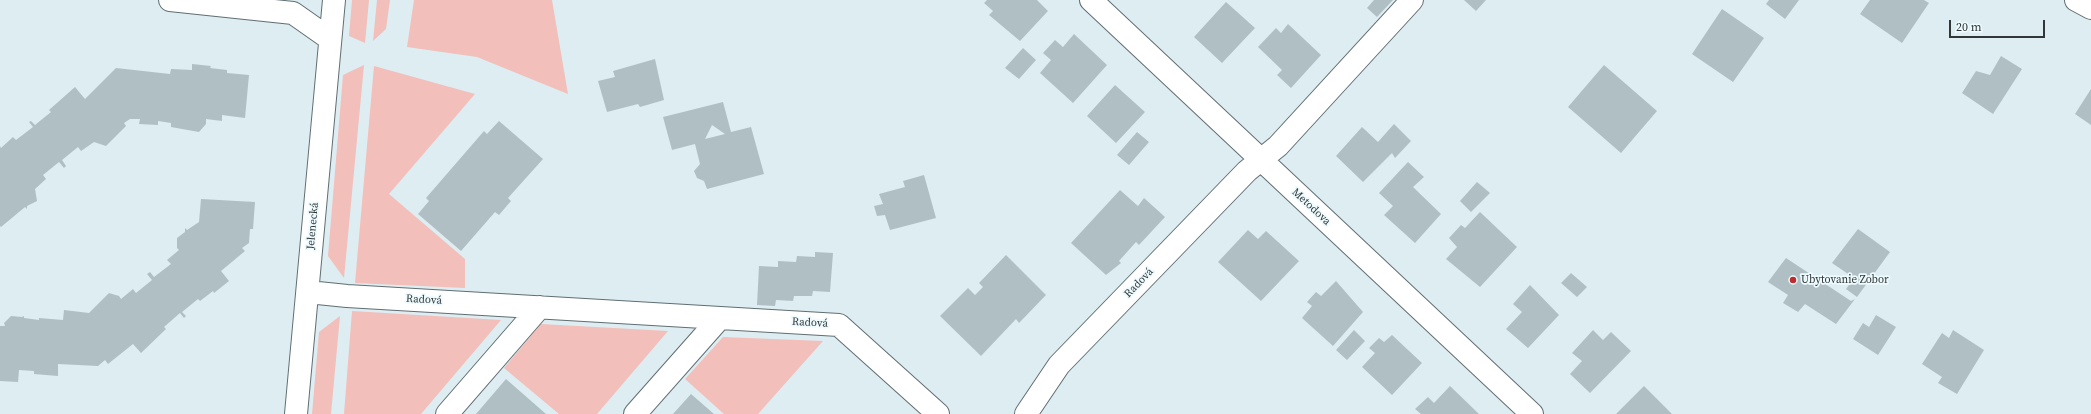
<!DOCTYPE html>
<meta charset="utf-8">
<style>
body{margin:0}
#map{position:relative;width:2091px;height:414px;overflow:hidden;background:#ddedf2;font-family:"Source Serif 4",serif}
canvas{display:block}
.scale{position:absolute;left:1949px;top:20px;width:96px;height:18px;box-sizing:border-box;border:2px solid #313739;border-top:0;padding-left:5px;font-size:12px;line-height:14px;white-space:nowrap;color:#313739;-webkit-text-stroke:3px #edfafe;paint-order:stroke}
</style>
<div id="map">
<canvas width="2091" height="414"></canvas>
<div class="scale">20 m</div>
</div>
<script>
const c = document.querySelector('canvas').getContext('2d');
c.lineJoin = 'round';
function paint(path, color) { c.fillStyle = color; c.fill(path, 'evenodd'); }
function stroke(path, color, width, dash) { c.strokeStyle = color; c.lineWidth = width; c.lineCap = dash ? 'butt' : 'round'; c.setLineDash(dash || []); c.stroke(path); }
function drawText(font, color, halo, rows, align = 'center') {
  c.font = font + ' "Source Serif 4",serif'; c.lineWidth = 3.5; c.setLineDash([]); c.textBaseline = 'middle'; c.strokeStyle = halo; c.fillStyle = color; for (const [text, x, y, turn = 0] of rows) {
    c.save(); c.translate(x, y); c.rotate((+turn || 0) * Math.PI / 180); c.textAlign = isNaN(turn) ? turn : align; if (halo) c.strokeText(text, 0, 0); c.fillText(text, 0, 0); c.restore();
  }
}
const green = new Path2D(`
 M352,0H369L365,43L349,36Z
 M377,0H390L386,29L373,41Z
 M414,0H552L568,94L477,57L407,47Z
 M364,65L344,278L328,256L343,75Z
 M374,66L475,94L389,194L465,259V288L355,283Z
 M352,311L501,320L421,414H344Z
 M340,316L331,414H312L319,332Z
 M541,324L668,331L597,414H559L504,368Z
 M723,337L823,341L758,414H724L685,379Z`);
const building = new Path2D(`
 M987,0H1037L1048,11L1020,41L989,15L993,11L984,3Z
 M1374,0H1393L1377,17L1367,8Z
 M1464,0H1486L1476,11Z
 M1769,0H1799L1785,19L1766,4Z
 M1870,0H1924L1929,3L1902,43L1860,14Z
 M1226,2L1255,28L1222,63L1194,37Z
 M1722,9L1764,38L1733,82L1692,54Z
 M1288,24L1321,55L1291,88L1277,75L1282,70L1258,47L1276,28L1281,33Z
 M1074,34L1107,65L1073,103L1040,73L1051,60L1043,53L1055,40L1063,47Z
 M1023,48L1036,60L1019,79L1005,68Z
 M2001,56L2022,69L1993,114L1962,93L1976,71L1990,75Z
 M655,59L664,100L640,107L638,104L607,112L598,81L615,77L613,71Z
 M192,64L211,66L210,68L227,70V73L249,75L245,118L222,115V121L206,119V124L199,132L171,127V123L158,121V125L139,124L140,119H130L124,123L126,126L106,146L94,142L81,151L78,147L62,160L66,166L64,168L59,162L43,175L46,179L35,189L37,201L27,206V209L25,207L1,227L0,226V146L1,148L13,137L16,140L33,127L29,122L31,121L35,125L51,112L49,110L75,87L85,99L116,68L170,74L171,69L192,70Z
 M1604,65L1657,111L1621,153L1568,107Z
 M1115,85L1145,112L1116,143L1087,116Z
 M2091,89V125L2075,114Z
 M723,102L731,132L751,127L764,174L707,189L704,181L697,178L694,171L700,164L695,144L672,150L663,117ZM712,125L725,134L705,139Z
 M499,121L543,159L508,198L511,201L499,215L495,212L461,251L418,214L429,201L426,198L484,131L487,134Z
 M1394,124L1411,141L1395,158L1392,153L1363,182L1336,156L1362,127L1378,142Z
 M1137,132L1149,142L1129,165L1117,155Z
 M1408,162L1424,177L1413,187L1441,214L1415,243L1384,215L1393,206L1379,193Z
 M924,175L936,218L890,230L885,215L877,216L874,206L883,204L879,194L905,187L903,181Z
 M1477,182L1490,193L1471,212L1460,201Z
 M1120,190L1138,206L1144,198L1165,217L1139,245L1136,242L1119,261L1121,263L1106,275L1071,243Z
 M201,199L255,202L253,229H250L249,243L242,248L245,251L221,271L229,281L214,293L213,291L200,301L198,299L182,312L186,316L184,318L180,313L164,327L166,329L141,353L133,344L108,364L105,360L98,366L58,364V376L34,374V371L19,370L18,382L0,381V326H5L4,323L11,316L22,317L24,316V318L39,320V318L63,320L64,310L89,313L109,293L119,296L121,299L133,289L136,293L152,280L147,274L150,272L154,277L171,264L167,260L179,250L177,248V238L185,232V228L187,230L199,222Z
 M1480,212L1517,247L1480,287L1446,259L1457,247L1449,238L1461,225L1465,228Z
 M1858,229L1890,252L1857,297L1846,289L1854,278L1832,263Z
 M1248,230L1258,239L1266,231L1299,261L1261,301L1218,262Z
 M815,252L833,253L830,292L813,291L812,296H794L793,301L776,300L775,306L757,305L759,266L778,267V261L796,262L797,256L815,257Z
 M1006,255L1046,295L1019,323L1016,319L981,356L940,316L968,288L975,295L983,287L979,283Z
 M1786,258L1851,301L1855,299L1836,324L1805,304L1798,312L1783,303L1788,295L1768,282Z
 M1571,273L1587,287L1577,297L1561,283Z
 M1336,281L1363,312L1333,346L1302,318L1312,306L1307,302L1316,292L1321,296Z
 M1530,285L1559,315L1528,348L1506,329L1522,312L1513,304Z
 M1876,315L1896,327L1878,355L1853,339L1863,323L1869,327Z
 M1354,330L1365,341L1347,360L1336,350Z
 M1593,330L1603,340L1611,332L1631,351L1590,393L1570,374L1582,361L1572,353Z
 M1953,330L1984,350L1957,394L1938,383L1942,377L1922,364L1942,333L1949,338Z
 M1392,335L1422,363L1392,395L1362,367L1375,353L1369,348L1379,338L1384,342Z
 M506,379L546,414H476Z
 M1450,386L1479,414H1421L1415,409L1428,397L1434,403Z
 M1644,386L1672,414H1616Z
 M691,394L714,414H673Z`);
const minor = new Path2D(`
 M170,0L293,13L330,39
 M1091,0L1532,414
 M2076,0L2091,8
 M308,292L347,296L839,325L938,414
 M296,414L334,0
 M447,414L540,307
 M635,414L720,318
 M1026,414L1059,365L1247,171L1278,146L1412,0`);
const markers = [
 [1793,280,4,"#bc2c30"]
];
const streetNames = [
 ["Metodova",1311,207,43],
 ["Jelenecká",313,226,-85],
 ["Radová",1139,283,-46],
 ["Radová",424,300,3],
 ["Radová",810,323,3]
];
const poiNames = [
 ["Ubytovanie Zobor",1801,280]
];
paint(green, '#f2bfba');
paint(building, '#b0bfc4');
stroke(minor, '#606e72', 24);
stroke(minor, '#fff', 22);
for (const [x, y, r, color] of markers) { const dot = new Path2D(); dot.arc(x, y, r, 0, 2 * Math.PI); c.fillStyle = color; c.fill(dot); stroke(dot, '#edfafe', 1.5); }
drawText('11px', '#313739', '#edfafe', streetNames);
drawText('11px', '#313739', '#edfafe', poiNames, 'left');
</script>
